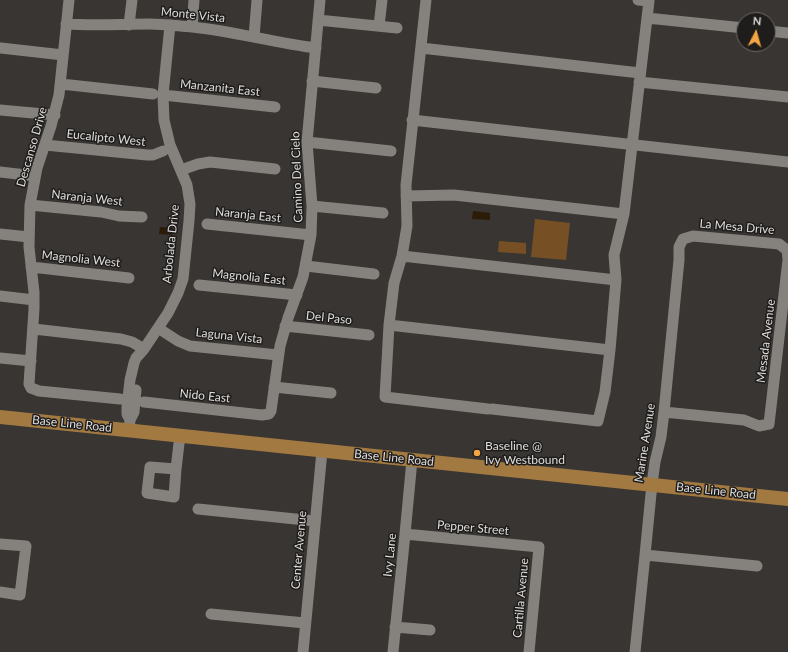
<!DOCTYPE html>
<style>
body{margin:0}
#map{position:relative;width:788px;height:652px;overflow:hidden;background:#383532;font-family:Lato,sans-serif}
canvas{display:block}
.north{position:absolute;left:736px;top:12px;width:40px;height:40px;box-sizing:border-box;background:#1e1d1c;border:1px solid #6b6a68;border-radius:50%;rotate:6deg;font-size:11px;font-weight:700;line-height:16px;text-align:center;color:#dfdddb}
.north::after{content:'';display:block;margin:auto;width:14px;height:18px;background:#f3a443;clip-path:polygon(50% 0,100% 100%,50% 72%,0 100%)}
</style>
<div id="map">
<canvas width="788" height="652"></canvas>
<div class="north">N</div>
</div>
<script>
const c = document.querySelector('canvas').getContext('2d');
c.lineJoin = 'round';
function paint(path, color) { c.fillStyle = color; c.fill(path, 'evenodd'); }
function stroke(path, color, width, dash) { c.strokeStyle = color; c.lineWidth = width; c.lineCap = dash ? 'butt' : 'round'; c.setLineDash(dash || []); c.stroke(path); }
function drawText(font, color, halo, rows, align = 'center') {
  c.font = font + ' Lato,sans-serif'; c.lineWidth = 3; c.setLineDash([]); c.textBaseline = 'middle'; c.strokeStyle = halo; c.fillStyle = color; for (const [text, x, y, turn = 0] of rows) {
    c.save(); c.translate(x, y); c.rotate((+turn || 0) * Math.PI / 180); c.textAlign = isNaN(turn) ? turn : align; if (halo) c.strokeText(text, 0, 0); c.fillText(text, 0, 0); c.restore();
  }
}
const green = new Path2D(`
 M535,219L570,223L566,260L531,257Z
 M499,241L526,243V254L498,252Z`);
const water = new Path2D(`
 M473,211L490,213V220L472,219Z
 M160,227L172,228L174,230L173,234L172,235L159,234Z`);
const minor = new Path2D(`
 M69,0L59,95L51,126L37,168L30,205L29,247L34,292V309L29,384L31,388L39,391L120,399
 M426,0L406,185L407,226L402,256L394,283L389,325L385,397L488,409
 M647,18L744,28
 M318,20L397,28
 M66,24C95,26 121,24 149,24C163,24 178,26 192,27C234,31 274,43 316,48
 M129,25L132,0
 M379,26L382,0
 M192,27L194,0
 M768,31L788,33
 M254,37L257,0
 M1,48L63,55
 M421,48L640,73
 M312,81L376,88
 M639,82L788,97
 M61,84L153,94
 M163,95L275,107
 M0,110L55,115
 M412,120L788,162
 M307,142L391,151
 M45,145L147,155H153L163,151
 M181,170L198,164L210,162L275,169
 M0,172L35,176
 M406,196L454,195L624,214
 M30,205L101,212L119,216L142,217
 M312,206L383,213
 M207,224L311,235
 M0,234L29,237
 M402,256L616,280
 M306,266L374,274
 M31,267L129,278
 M199,285L297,295
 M0,296L34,300
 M389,325L610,350
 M285,326L369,335
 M158,328L178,341L190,346L278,355
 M34,329L121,339L132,342L144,349
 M0,358L31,361
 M274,387L331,393
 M144,402L262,415L269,414L271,411L280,346L288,318L303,277L311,235L312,206L307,142L320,0
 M492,409L598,421L605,392L610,350L616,280L614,255L624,214L649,1L638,0
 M664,412L744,420L759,426L769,424L788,260
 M130,420L134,412L136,390
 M129,430L130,420L127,414V407L130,380L134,363L136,358L144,349L168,313L178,293L183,279L189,221L190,204L187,185L170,145L164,120L163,95L170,25
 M176,469L174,497L147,493L150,467L176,469L180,435
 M198,509L315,521
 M405,534L539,547L529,652
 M0,544L26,546L20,595L0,592
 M645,555L757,566
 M211,614L305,623
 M395,627L430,630
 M303,652L322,451
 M393,652L405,534L412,460
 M635,652L645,555L652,484L655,462L661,437L664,412L679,260V247L683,239L693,236L779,244L787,250L788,259`);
const major = new Path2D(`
 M0,417L788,499`);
const markers = [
 [477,453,4,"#f3a443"]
];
const streetNames = [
 ["Monte Vista",193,15,6],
 ["Manzanita East",220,88,6],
 ["Eucalipto West",106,138,6],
 ["Descanso Drive",32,147,-74],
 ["Camino Del Cielo",297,177,-92],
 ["Naranja West",87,198,6],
 ["Naranja East",248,215,6],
 ["La Mesa Drive",737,227,5],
 ["Arbolada Drive",171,244,-84],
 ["Magnolia West",81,259,6],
 ["Magnolia East",249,277,6],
 ["Del Paso",329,318,6],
 ["Laguna Vista",229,336,6],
 ["Mesada Avenue",766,341,-83],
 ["Nido East",205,396,6],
 ["Base Line Road",72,424,6],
 ["Marine Avenue",645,443,-81],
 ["Base Line Road",394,458,6],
 ["Base Line Road",716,491,6],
 ["Pepper Street",473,528,5],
 ["Center Avenue",299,550,-85],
 ["Ivy Lane",390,555,-84],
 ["Cartilla Avenue",521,598,-85]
];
const poiNames = [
 ["Baseline @",485,446],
 ["Ivy Westbound",485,460]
];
paint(green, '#765024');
paint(water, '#2c1b07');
stroke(minor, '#85827e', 11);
stroke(major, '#a27940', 14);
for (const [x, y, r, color] of markers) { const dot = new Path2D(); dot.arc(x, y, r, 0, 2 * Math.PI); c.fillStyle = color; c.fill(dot); stroke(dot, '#1e1d1c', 1.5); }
drawText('12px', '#dfdddb', '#1e1d1c', streetNames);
drawText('12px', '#dfdddb', '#1e1d1c', poiNames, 'left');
</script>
